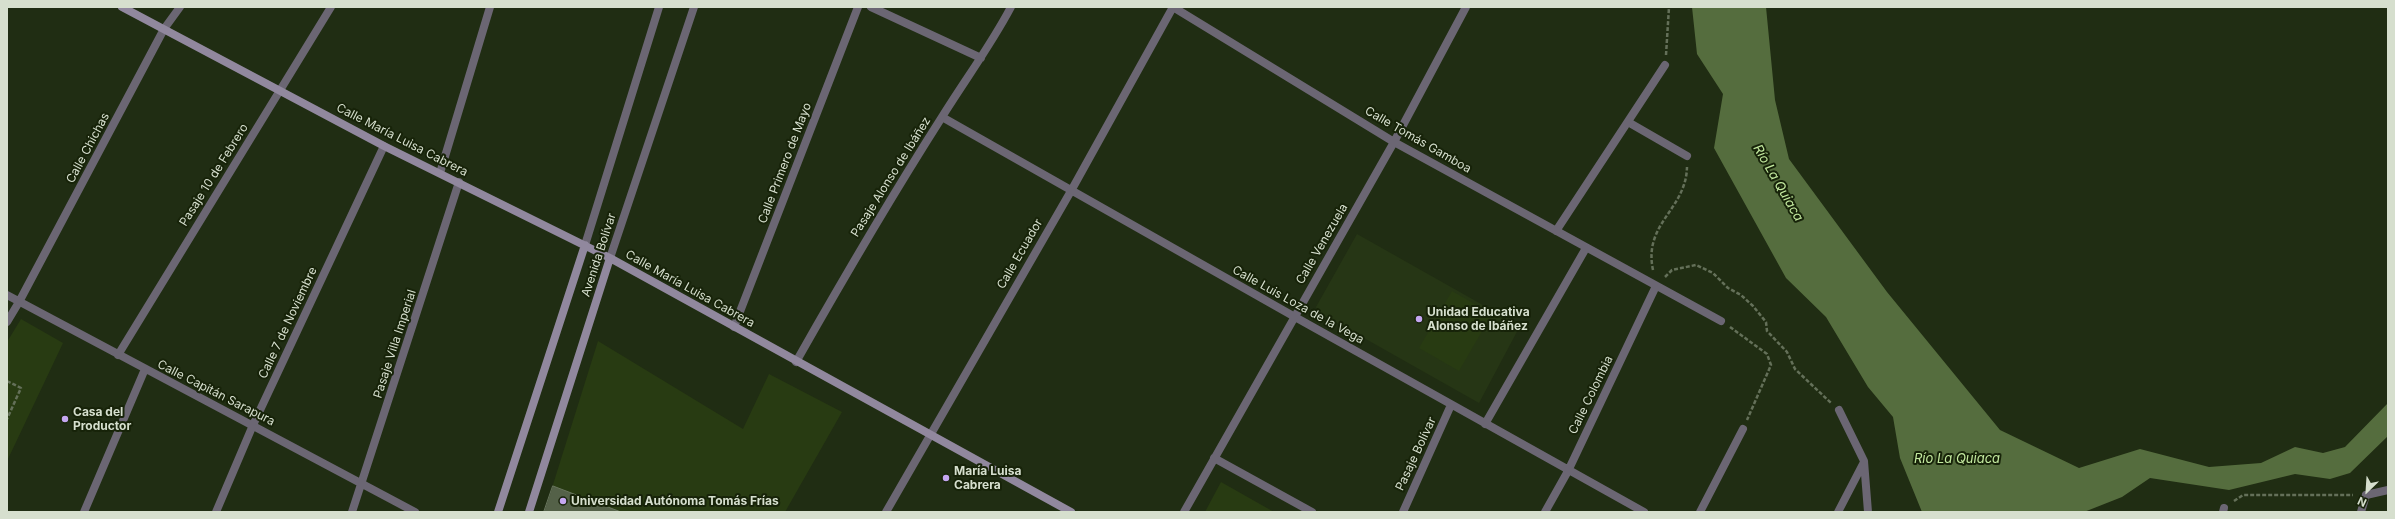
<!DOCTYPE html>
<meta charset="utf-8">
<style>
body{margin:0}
#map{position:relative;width:2395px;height:519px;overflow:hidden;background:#202d13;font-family:Inter,sans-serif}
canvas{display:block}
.frame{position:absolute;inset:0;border:8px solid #d6dfce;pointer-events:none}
.north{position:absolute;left:2347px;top:471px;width:40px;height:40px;-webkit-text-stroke:3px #172309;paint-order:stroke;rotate:205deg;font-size:11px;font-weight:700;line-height:16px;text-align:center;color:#d6dfce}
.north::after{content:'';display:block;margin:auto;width:14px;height:18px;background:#d6dfce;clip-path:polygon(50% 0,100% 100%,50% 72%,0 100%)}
</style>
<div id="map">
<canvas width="2395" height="519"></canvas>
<div class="frame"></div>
<div class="north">N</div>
</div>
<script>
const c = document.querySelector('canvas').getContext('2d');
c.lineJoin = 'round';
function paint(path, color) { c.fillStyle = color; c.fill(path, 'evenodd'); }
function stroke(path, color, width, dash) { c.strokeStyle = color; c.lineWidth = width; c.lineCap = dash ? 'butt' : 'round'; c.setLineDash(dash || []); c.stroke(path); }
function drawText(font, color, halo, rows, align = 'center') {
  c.font = font + ' Inter,sans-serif'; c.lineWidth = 4; c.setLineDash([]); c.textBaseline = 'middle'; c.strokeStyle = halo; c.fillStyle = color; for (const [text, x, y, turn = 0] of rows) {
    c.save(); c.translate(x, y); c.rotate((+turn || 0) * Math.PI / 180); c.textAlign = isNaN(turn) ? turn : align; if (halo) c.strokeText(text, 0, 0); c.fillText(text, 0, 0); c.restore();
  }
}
const built = new Path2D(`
 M1357,234L1520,326L1479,403L1318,312L1316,307Z`);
const green = new Path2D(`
 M1452,291L1492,314L1459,371L1419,348Z
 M21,319L63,343L7,461V342Z
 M598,341L743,429L769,374L842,412L785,512H606L551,491Z
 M1221,482L1274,512H1205Z`);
const water = new Path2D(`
 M1692,7H1766L1775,100L1789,159L1887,292L2000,430L2079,468L2140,449L2209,467L2261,463L2295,447L2323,453L2345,447L2388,403V436L2350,473L2330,479L2295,474L2229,490L2150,478L2122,497L2084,512H1922L1900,458L1893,417L1868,387L1826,317L1786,278L1714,148L1723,94L1697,54Z`);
const building = new Path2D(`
 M553,486L621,512H544Z`);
const path = new Path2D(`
 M1666,55L1669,7
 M1653,270C1643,223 1686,210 1687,167
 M1665,277L1672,270L1696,265L1713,273L1728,288L1741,295L1753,306L1766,322L1767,331L1787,352L1795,369L1831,403
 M1730,327L1767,354L1771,365L1747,420
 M7,381L21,388L7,419
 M2234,501L2243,495H2353`);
const lane = new Path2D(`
 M7,322L19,302
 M1839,410L1864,461L1868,512
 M2366,495L2388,490
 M1838,512L1864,462`);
const street = new Path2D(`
 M871,7L981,58
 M1173,7L1394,142L1721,321
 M942,117L1295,317L1644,512
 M1628,122L1687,156
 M440,173L490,7
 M1556,231L1665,65
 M585,245L659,7
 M610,258L694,7
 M7,295L415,512
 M19,302L164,29L180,7
 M734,327L858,7
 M118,355L331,7
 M796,362C843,279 891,197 942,117C965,80 991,45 1011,7
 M1485,424L1586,248
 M1214,458L1312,512
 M84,512L145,369
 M216,512L253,425L384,146
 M352,512L459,182
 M886,512L1071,191L1173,7
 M1184,512L1394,142L1466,7
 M1403,512L1451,405
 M1545,512L1568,471L1656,286
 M1700,512L1743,429
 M2223,512L2224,508
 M2361,512L2366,495`);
const secondary = new Path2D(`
 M122,7L384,146L610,258L1071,512
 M498,512L585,245
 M529,512L610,258`);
const markers = [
 [1419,319,4,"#c5a7f1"],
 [65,419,4,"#c5a7f1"],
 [946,478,4,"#c5a7f1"],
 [563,501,4,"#c5a7f1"]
];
const streetNames = [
 ["Calle María Luisa Cabrera",402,140,27],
 ["Calle Tomás Gamboa",1418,140,30],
 ["Calle Chichas",88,148,-62],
 ["Calle Primero de Mayo",785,163,-69],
 ["Pasaje 10 de Febrero",214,175,-58],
 ["Pasaje Alonso de Ibáñez",891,177,-58],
 ["Calle Venezuela",1322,244,-60],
 ["Calle Ecuador",1020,254,-60],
 ["Avenida Bolívar",599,255,-72],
 ["Calle María Luisa Cabrera",690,289,29],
 ["Calle Luis Loza de la Vega",1298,305,29],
 ["Calle 7 de Noviembre",288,323,-65],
 ["Pasaje Villa Imperial",395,344,-72],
 ["Calle Capitán Sarapura",216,393,27],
 ["Calle Colombia",1591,395,-64],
 ["Pasaje Bolívar",1416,454,-65]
];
const poiNames = [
 ["Unidad Educativa",1427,312],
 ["Alonso de Ibáñez",1427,326],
 ["Casa del",73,412],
 ["Productor",73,426],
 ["María Luisa",954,471],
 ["Cabrera",954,485],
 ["Universidad Autónoma Tomás Frías",571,501]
];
const waterNames = [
 ["Río La Quiaca",1778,183,60],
 ["Río La Quiaca",1957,459]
];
paint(built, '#263615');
paint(green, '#283b12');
paint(water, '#556d3e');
paint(building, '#546148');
stroke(building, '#68755d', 1);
stroke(path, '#647059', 2.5, [4, 2]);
stroke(lane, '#6b6673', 8);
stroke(street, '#6b6673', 8);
stroke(secondary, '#91889e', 8);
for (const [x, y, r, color] of markers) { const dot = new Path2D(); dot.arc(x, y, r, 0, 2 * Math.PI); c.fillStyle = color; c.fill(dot); stroke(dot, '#172309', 1.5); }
drawText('12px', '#d6dfce', '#172309', streetNames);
drawText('bold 12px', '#d6dfce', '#172309', poiNames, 'left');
drawText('italic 13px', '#c4eaa0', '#172309', waterNames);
</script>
